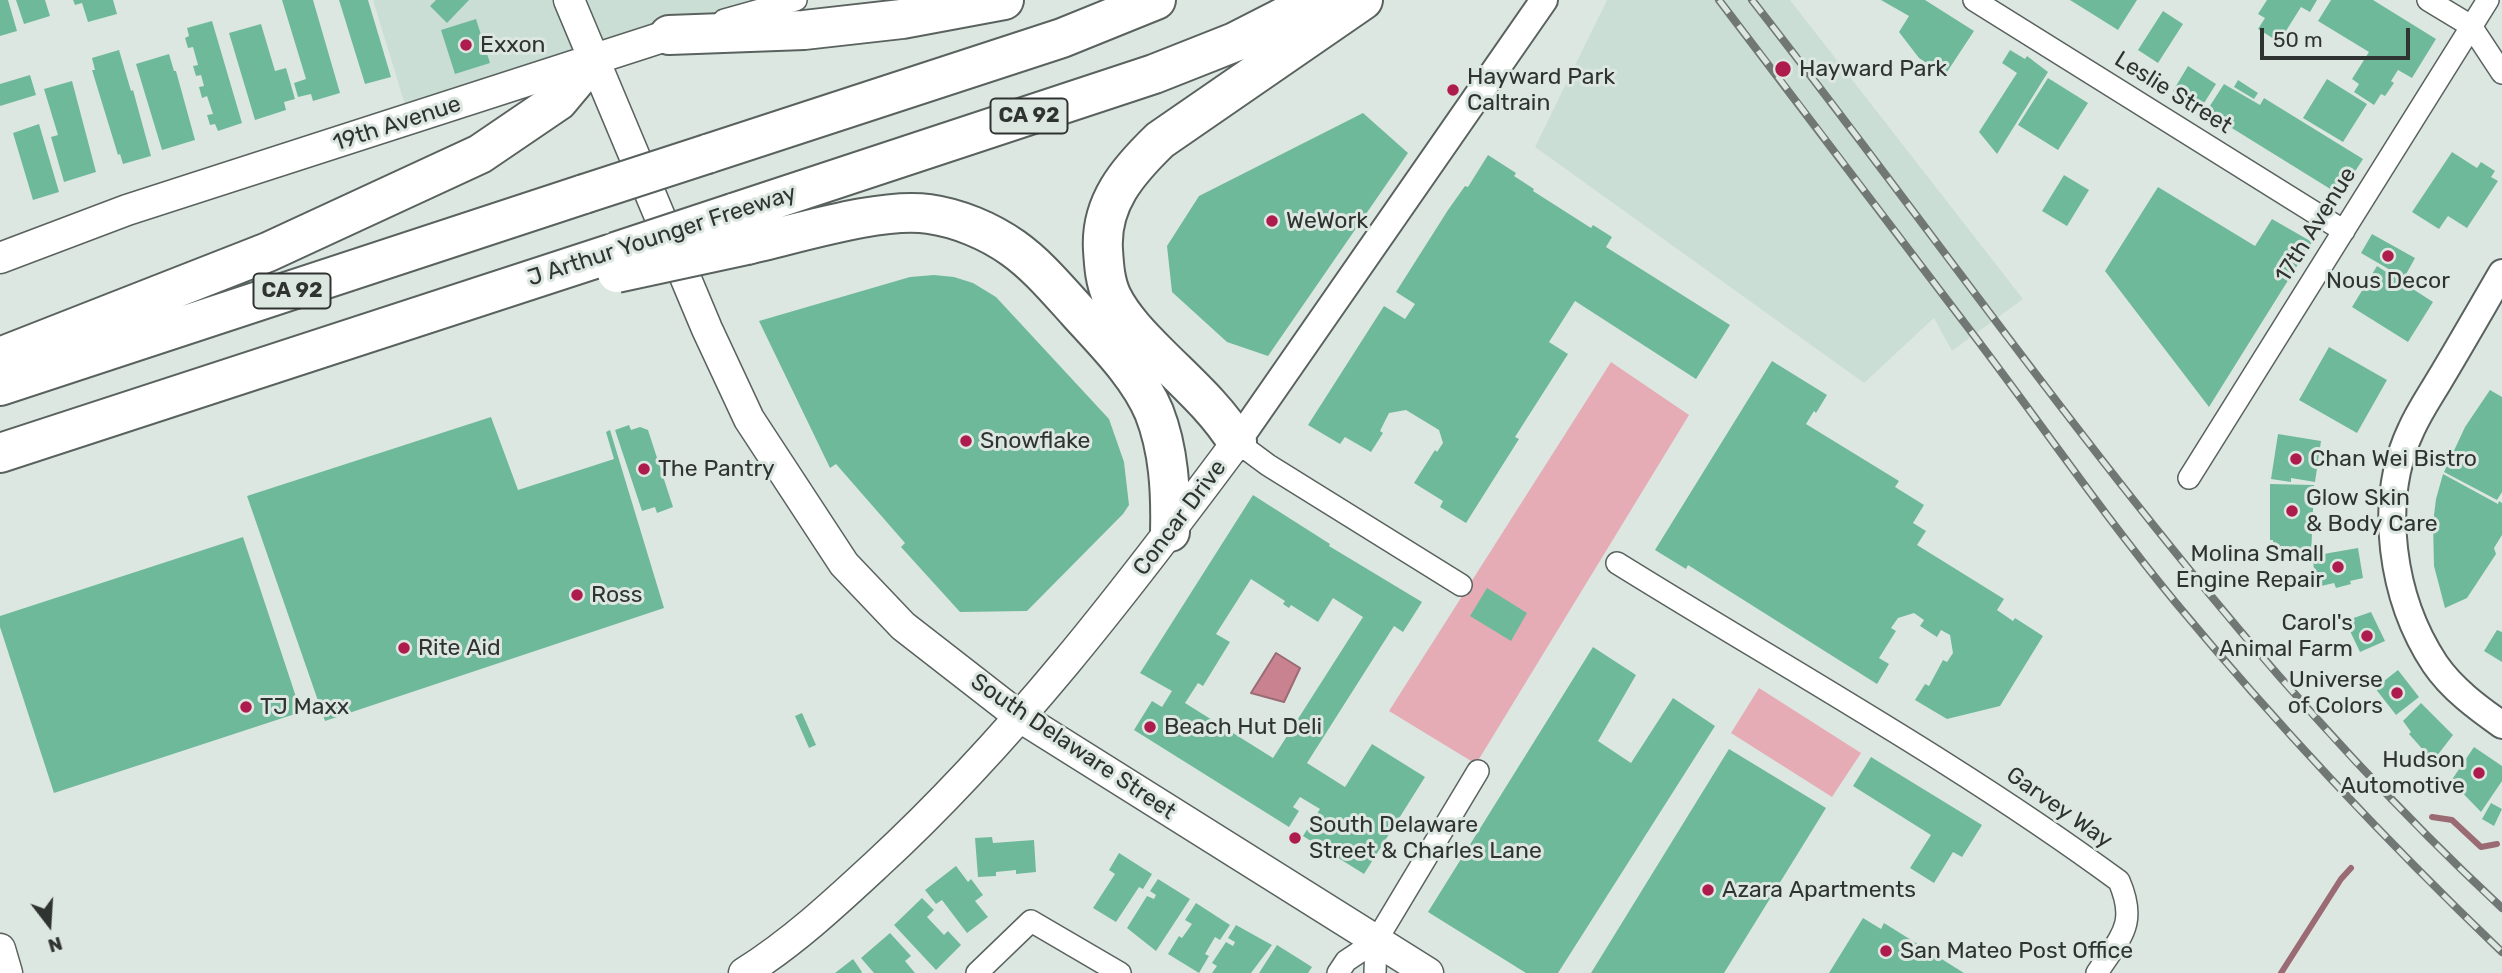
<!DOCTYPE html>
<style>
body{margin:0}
#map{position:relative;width:2502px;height:973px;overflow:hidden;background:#dde7e2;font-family:Rubik,sans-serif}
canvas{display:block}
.north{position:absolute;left:14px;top:889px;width:70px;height:70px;-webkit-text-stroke:5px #dde7e2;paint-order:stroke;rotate:163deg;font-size:19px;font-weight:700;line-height:28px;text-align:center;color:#2f3331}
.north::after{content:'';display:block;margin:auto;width:24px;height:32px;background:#2f3331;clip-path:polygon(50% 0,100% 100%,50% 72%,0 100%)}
.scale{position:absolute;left:2260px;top:28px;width:150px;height:32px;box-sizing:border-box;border:4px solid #2f3331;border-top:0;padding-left:9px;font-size:21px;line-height:24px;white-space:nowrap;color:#2f3331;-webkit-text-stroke:5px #dde7e2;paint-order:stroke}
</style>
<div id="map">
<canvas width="2502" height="973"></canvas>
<div class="north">N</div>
<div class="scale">50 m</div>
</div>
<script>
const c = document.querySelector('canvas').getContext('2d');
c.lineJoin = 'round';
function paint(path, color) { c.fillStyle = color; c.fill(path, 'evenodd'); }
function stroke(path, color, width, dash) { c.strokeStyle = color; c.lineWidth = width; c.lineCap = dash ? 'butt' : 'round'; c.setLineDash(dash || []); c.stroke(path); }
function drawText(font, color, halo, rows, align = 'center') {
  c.font = font + ' Rubik,sans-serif'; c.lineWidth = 6; c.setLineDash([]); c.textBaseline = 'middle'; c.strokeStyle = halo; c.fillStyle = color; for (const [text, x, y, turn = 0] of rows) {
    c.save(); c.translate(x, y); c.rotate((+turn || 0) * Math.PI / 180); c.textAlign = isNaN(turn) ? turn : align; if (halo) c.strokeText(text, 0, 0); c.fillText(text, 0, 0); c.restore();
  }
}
const built = new Path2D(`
 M373,0H757L533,72L406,108Z
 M1607,0H1790L2023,299L1952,351L1934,318L1864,383L1535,147Z`);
const green = new Path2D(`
 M1611,362L1689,415L1476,764L1389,711Z
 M1759,688L1861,753L1832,797L1731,733Z`);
const water = new Path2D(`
 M1276,653L1300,668L1284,702L1251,693Z`);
const stream = new Path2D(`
 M2432,817L2452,820L2481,847L2497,844
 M2281,973L2341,879L2351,868`);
const building = new Path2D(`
 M0,0H8L17,31L0,36Z
 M16,0H45L50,16L24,24Z
 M73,0H113L117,14L88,22L82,3L75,5Z
 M282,0H313L340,93L313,101L311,94L298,97L294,83L306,79Z
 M339,0H368L391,77L365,84Z
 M436,0H469L447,23L430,6Z
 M1881,0H1925L1974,31L1945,75L1919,58L1899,32L1909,16Z
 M2070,0H2137L2118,30Z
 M2267,0H2317L2310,12L2301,7L2279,42L2258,29L2265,18L2258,14Z
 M2331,0H2373L2436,39L2412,78L2398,70L2391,81L2394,83L2385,96L2381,94L2374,105L2354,92L2359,84L2352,79L2369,52L2318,21Z
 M2163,11L2183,24L2158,63L2138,50Z
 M476,19L490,63L455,74L441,30Z
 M212,21L242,123L218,131L215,124L210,125L207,115L213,114L207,96L202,98L199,87L204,86L201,75L196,76L193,66L198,65L193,47L188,48L185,38L189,36L187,28Z
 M261,24L275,71L286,68L295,99L284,102L286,110L255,120L229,33Z
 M119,50L131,91L133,90L151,156L123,164L120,154L118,155L92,70H95L92,58Z
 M2010,50L2025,59L2027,56L2048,72L1997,154L1979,132L2017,73L2002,63Z
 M169,54L174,71H176L195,140L162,150L136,64Z
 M2188,66L2216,84L2201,108L2173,91Z
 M30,75L36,95L0,106V84Z
 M2048,78L2088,103L2058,150L2018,125Z
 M2327,79L2367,104L2343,142L2303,118Z
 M2238,80L2258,93L2254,99L2234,87Z
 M72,81L96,172L64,182L51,137L58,135L44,89Z
 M2224,84L2260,105L2264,98L2363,159L2340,195L2206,112Z
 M1363,113L1408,153L1268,356L1227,342L1172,292L1167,246L1199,196Z
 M39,124L59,192L33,200L13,133Z
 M2452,152L2477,168L2481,162L2495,171L2491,177L2498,181L2467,228L2448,216L2439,229L2412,212Z
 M1488,155L1516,173L1514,176L1534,189L1533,191L1591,228L1593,225L1612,237L1606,247L1730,325L1696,379L1575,301L1549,342L1568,354L1515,437L1519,439L1466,523L1440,507L1443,501L1414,483L1435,450L1437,452L1443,443L1439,430L1406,410L1389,413L1380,431L1383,433L1371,452L1345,437L1340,444L1308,425L1384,306L1405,319L1415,304L1396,292L1448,210L1465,186L1468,187Z
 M2064,175L2089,190L2067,226L2042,211Z
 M2158,187L2255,246L2272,219L2312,242L2209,407L2105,271Z
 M2372,234L2415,258L2404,278L2361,253Z
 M2377,266L2433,302L2408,342L2352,307Z
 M934,275L954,277L973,283L996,297L1109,419L1124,462L1129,505L1123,514L1027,611L960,612L901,547L905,543L836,464L830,468L759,321L910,277Z
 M2329,347L2387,380L2357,433L2299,400Z
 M1772,361L1827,395L1816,413L1814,411L1806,424L1899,481L1895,487L1924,505L1913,523L1926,531L1917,545L2004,599L1997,610L2013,621L2015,618L2043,636L2000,706L1947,719L1915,700L1925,684L1929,686L1943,660L1947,662L1953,653L1950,635L1941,630L1937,637L1920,626L1924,620L1914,613L1898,618L1891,628L1896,631L1879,658L1889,664L1877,684L1688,565L1686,569L1655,550Z
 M2490,390L2502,397V492L2497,500L2444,472L2465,427Z
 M491,417L518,490L614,459L606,432L610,430L664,608L325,721L247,496Z
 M629,425L631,430L640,427L648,430L673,507L657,513L655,507L642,511L615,430Z
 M2278,434L2321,441L2315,482L2291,478V482L2271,479Z
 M2443,474L2498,504L2499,501L2502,503V535L2494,548L2496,554L2467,598L2445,608L2434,566L2433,523L2436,499Z
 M2270,484L2314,485L2311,557L2274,560L2273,540H2270Z
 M1253,495L1330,544L1329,546L1422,602L1403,632L1394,626L1307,763L1345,787L1372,744L1425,777L1364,874L1303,836L1320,809L1300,797L1293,807L1299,811L1289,827L1134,730L1152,701L1162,707L1172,691L1140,673ZM1251,579L1285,601L1283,604L1289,608L1291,605L1318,622L1333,598L1363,617L1273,758L1185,703L1198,683L1203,686L1230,642L1216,634Z
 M243,537L301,712L54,793L0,627V616Z
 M2358,548L2363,578L2350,581L2351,584L2336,588L2334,583L2317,587L2312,556Z
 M1487,588L1527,613L1511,641L1470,616Z
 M2371,612L2385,641L2360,652L2349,629L2346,631L2342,622Z
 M2497,630L2502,632V662L2484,651Z
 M1593,647L1636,675L1598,741L1631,763L1673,698L1715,726L1558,973H1526L1428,912Z
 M2398,670L2419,697L2396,715L2375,688Z
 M2421,703L2453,735L2433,761L2409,734L2411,732L2403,721Z
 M802,713L816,745L809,748L795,716Z
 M2474,747L2502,766V781L2481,812L2451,781Z
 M1729,749L1826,808L1724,973H1591Z
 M1871,757L1982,825L1962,857L1953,852L1934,883L1910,868L1931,835L1853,786Z
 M2491,803L2502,809L2494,826L2482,819Z
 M992,837L993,843L1034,840L1036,872L1016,874V870L996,872V876L978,877L975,838Z
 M1119,853L1152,874L1143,889L1139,887L1116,922L1093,908L1115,874L1109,870Z
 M956,866L968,882L971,879L983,895L975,901L988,917L967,933L942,900L936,904L925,890Z
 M1158,879L1190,899L1156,951L1127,928L1147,896L1154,899L1156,895L1150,891Z
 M922,898L934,910L927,917L944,935L948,931L961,945L936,970L894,925Z
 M1196,903L1230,925L1220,940L1215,937L1205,954L1209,956L1199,973L1168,954L1179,936L1182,938L1192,924L1185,920Z
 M1863,918L1881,929L1884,923L1964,973H1829Z
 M1236,925L1272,945L1251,973H1212L1217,966L1212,963L1226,942L1233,946L1235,942L1228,938Z
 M890,933L911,956L905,961L915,973H874L861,958Z
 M1277,945L1312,967L1308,973H1259Z
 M853,959L862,972L861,973H835Z`);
const minor = new Path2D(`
 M1974,0L2344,231
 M2428,0L2471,26L2502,73
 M724,20L796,0
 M1237,442L1268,465L1461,585
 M2189,478L2488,0
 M1617,563C1786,668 1960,764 2119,881C2138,925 2120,937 2097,973
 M977,973L1031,921L1120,973
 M1338,973L1346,961L1376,941L1478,771
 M1375,973L1376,941`);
const tertiary = new Path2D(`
 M2502,273C2481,309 2461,344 2440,379C2430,396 2419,412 2411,430C2377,502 2392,599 2435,664C2452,689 2478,708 2502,725
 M1237,442L1544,0`);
const secondary = new Path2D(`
 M569,0L707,329L749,419L844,564L903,626L1020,717L1428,973
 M0,258L127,210L669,35
 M0,949L7,973
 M744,973C792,943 834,904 875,866C1012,740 1126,591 1237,442`);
const motorway = new Path2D(`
 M669,35L804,30L902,19L1004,0
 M707,154L1062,38L1156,0
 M733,213L1154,74L1235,42L1317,0
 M747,245C797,234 880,207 929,214C958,218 989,231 1013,248C1037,265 1057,289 1077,311C1104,341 1138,374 1154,412C1169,450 1171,492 1170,532
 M0,357L268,252L480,154L558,101L594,58
 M0,386L584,194
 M1237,442C1217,409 1187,383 1159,355C1142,338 1123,319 1112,297C1105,282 1104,266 1103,250C1100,203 1128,171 1160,140L1363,0
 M0,453L610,254`);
const rail = new Path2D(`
 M1719,0C1801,107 1882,214 1963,321C2035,415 2101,512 2176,603C2278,726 2387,842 2502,952
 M1752,0C1994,309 2212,639 2502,908`);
const motorwayBridge = new Path2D(`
 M584,194L707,154
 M615,252L733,213
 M617,273L747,245`);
const markers = [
 [466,45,7,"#ae1c4e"],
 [1783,69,9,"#ae1c4e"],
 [1453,90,7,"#ae1c4e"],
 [1272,221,7,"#ae1c4e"],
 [2388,256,7,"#ae1c4e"],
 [966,441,7,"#ae1c4e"],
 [2296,459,7,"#ae1c4e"],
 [644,469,7,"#ae1c4e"],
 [2292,511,7,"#ae1c4e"],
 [2338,567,7,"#ae1c4e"],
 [577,595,7,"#ae1c4e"],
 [2367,636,7,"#ae1c4e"],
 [404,648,7,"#ae1c4e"],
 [2397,693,7,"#ae1c4e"],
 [246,707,7,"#ae1c4e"],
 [1150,727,7,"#ae1c4e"],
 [2479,773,7,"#ae1c4e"],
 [1295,838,7,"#ae1c4e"],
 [1708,890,7,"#ae1c4e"],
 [1886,951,7,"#ae1c4e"]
];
const shields = [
 [1029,116,77],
 [292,291,77]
];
const shieldNames = [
 ["CA 92",1029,116],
 ["CA 92",292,291]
];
const poiNames = [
 ["Exxon",480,45],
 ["Hayward Park",1799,69],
 ["Hayward Park",1467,77],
 ["Caltrain",1467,103],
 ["WeWork",1286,221],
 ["Nous Decor",2388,281,"center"],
 ["Snowflake",980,441],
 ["Chan Wei Bistro",2310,459],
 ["The Pantry",658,469],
 ["Glow Skin",2306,498],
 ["& Body Care",2306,524],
 ["Molina Small",2324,554,"right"],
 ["Engine Repair",2324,580,"right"],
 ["Ross",591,595],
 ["Carol's",2353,623,"right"],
 ["Animal Farm",2353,649,"right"],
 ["Rite Aid",418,648],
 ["Universe",2383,680,"right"],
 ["of Colors",2383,706,"right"],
 ["TJ Maxx",260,707],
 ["Beach Hut Deli",1164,727],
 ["Hudson",2465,760,"right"],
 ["Automotive",2465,786,"right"],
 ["South Delaware",1309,825],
 ["Street & Charles Lane",1309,851],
 ["Azara Apartments",1722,890],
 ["San Mateo Post Office",1900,951]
];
const streetNames = [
 ["Leslie Street",2173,93,32],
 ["19th Avenue",397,124,-18],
 ["17th Avenue",2316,225,-58],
 ["J Arthur Younger Freeway",662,236,-18],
 ["Concar Drive",1180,518,-53],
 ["South Delaware Street",1073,747,34],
 ["Garvey Way",2059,808,35]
];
paint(built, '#cbded5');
paint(green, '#e5acb5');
paint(water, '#c98390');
stroke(water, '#9b6b74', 2);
stroke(stream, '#9b6b74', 6);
paint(building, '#6fb99b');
stroke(minor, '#59625e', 24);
stroke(tertiary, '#59625e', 30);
stroke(secondary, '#59625e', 33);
stroke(motorway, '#59625e', 42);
stroke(minor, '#fff', 21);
stroke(tertiary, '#fff', 26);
stroke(secondary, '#fff', 30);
stroke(motorway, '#fff', 38);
stroke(rail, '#707774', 8);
stroke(rail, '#dde7e2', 5, [16]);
stroke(motorwayBridge, '#59625e', 42, []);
stroke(motorwayBridge, '#fff', 38);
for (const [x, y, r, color] of markers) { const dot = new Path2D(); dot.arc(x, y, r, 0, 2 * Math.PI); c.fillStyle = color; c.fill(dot); stroke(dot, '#dde7e2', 2.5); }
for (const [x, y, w] of shields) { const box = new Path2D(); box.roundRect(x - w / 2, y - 17.5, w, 35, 5); c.fillStyle = '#dde7e2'; c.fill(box); stroke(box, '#2f3331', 2); }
drawText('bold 21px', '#2f3331', null, shieldNames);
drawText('23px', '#2f3331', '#dde7e2', poiNames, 'left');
drawText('23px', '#2f3331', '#dde7e2', streetNames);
</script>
